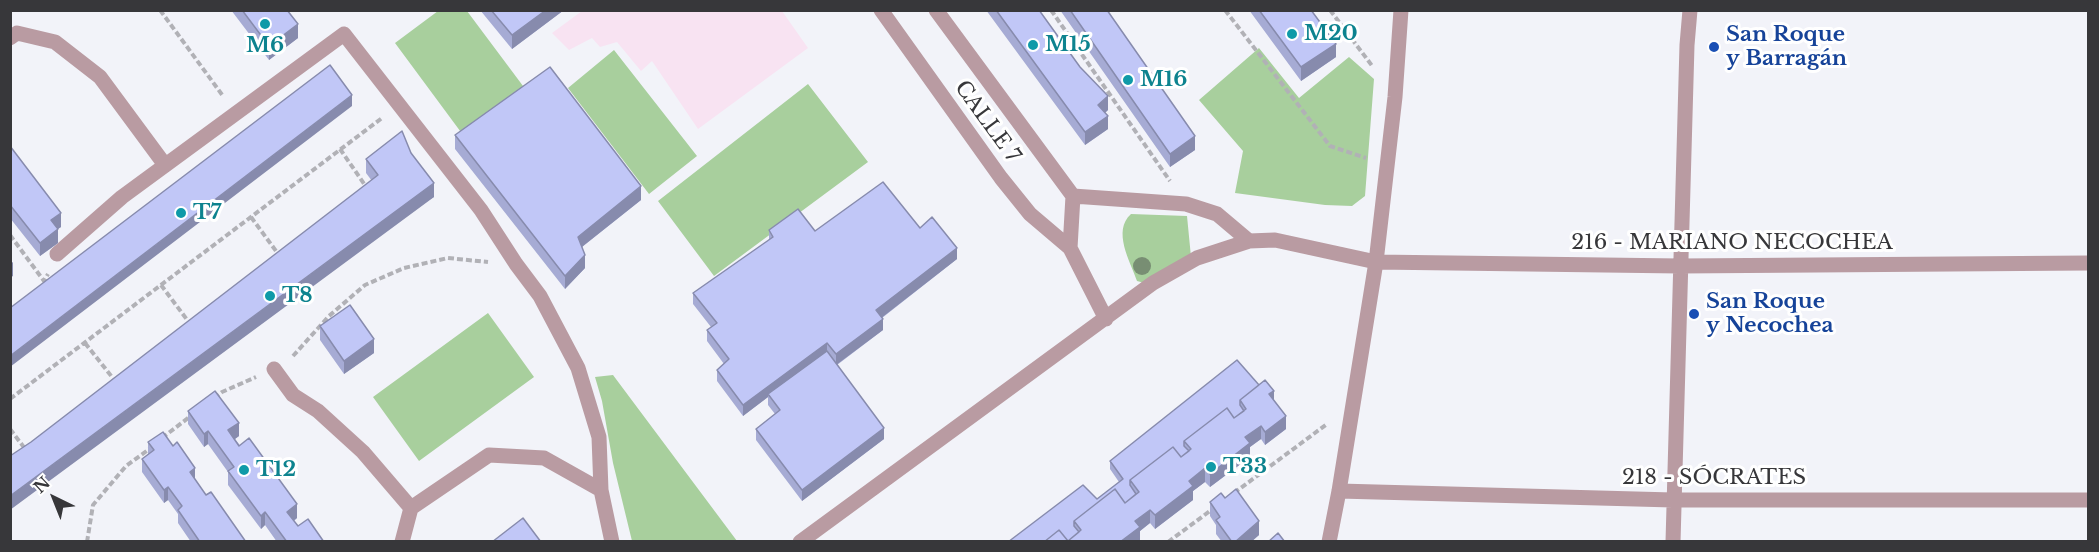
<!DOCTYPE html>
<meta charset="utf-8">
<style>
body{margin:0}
#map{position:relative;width:2099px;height:552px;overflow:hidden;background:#f2f3f9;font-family:"Libre Baskerville",serif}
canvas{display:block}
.frame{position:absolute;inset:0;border:12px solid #37373a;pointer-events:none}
.north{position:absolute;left:24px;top:468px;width:60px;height:60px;-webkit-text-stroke:4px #fff;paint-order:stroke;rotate:317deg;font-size:16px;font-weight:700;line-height:24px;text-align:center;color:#37373a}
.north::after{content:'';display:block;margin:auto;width:21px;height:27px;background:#37373a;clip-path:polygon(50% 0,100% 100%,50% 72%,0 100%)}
</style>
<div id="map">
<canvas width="2099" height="552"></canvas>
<div class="frame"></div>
<div class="north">N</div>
</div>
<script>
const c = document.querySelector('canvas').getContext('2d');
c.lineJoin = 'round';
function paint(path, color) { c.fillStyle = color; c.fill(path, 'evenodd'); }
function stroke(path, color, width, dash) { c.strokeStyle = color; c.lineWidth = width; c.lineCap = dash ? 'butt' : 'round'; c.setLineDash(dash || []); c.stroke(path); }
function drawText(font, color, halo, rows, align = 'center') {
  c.font = font + ' "Libre Baskerville",serif'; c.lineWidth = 6; c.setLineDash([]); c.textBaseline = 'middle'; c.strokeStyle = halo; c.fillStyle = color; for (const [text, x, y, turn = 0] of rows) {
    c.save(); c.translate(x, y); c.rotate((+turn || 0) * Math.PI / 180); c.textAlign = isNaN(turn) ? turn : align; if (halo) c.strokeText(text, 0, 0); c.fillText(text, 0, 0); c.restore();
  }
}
const education = new Path2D(`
 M582,11H782L808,48L698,129L652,61L641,71L617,42L600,47L592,38L569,50L552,33Z`);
const green = new Path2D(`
 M438,11H467L529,94L466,139L395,43Z
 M1259,48L1299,98L1349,57L1374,79L1365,196L1352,206L1325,205L1235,193L1243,151L1199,100Z
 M614,50L697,156L649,194L568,88Z
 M808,84L868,162L714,276L658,201Z
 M1131,214L1187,216L1191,257L1152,285L1137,281C1130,261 1112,231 1131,214Z
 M488,313L534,377L419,461L373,397Z
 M613,375L737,541H632L613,463L602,401L595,377Z`);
const path = new Path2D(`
 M160,10L223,96
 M1051,10L1170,181
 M1225,10L1330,146L1366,158
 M1330,10L1373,67
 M340,149L367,188
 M251,217L279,255
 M10,235L44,281L48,274
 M161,285L191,325
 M85,343L116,382
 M293,356L329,316L365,285L404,268L448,258L488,262
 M214,398L222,392L256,377
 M10,399L382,118
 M10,429L26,450
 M162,438L192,415
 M1234,493L1327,424
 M87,542L93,505L126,466L152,447
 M1168,542L1214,508`);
const lane = new Path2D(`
 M10,38L17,33L55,42L100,77L165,165
 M57,254L122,197L344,34L481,210L516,264L540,296L578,368L599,437L601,490L612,542
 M274,369L293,395L318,411L363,452L411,508L402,542
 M411,508L489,455L544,458L601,490`);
const street = new Path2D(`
 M881,10L1001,178L1030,214L1070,248
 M936,10L1073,196L1070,248L1106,319
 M1073,196L1186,204L1217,214L1249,241
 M1339,491L1673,500H2088
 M800,542L1153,283L1197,258L1249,241L1275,240L1376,262L1680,266L2088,263
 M1329,542L1339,491L1376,262L1395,97L1401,10
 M1673,542L1687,45L1690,10`);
const trees = [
 [1142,266]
];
const wall = new Path2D(`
 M231,10H287L298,38L269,60Z
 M480,10H564L512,49Z
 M986,10H1039L1108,110L1105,113L1108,129L1085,145Z
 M1060,10H1107L1195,150L1170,167Z
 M1249,10H1311L1336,57L1301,81Z
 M455,135L641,200L582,247L585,268L565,289L455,149Z
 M10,146L61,227L58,229V243L40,256L10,218Z
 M411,153L434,197L31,442L372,181L366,173V159Z
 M920,228L957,259L882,318L883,330L837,365L884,439L802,501L756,440V429L775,414L768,405V397L743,416L717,381V370L724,364L707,341V330L711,327L693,304V293L769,240V230L815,231Z
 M320,326L374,353L344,374L320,340Z
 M1259,385L1274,400L1286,429L1265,445L1261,439L1250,447V457L1210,487L1205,482L1193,491V500L1155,529L1150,523L1140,531V540L1008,542L1097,499L1119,482L1110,469V461Z
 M188,411L239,436L235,439L297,518L294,521L298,526L324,542H277L265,525L261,529L228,485V472L208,444L204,447L188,424Z
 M148,442L195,479L206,495L246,542H191L178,523V514L168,500L164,503L142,472V459L148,454Z
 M1225,498L1259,535L1251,542H1222L1216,534V525L1210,516V502Z`);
const shadedWall = new Path2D(`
 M546,10H564L512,49V35Z
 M298,24V38L269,60V46Z
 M1336,44V57L1301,81V67Z
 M352,95V106L10,367V356Z
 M1108,96V110L1098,119V105Z
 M1108,116V129L1085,145V132Z
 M1195,136V150L1170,167V154Z
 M434,183V197L10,510V496Z
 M641,186V200L578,250V237Z
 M61,213V227L51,233V220Z
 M58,229V243L40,256V243Z
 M957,248V259L876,322V310Z
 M585,255V268L565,289V276Z
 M13,262V276L10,278V264Z
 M883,319V330L836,365V354Z
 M374,339V353L344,374V361Z
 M827,343V355L768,394V397L743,416V405Z
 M1274,391V404L1269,394Z
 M1286,416V429L1265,445V432Z
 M239,423V436L228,444V430Z
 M1261,426V439L1250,447V457L1210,487V474L1245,437Z
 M884,428V439L802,501V490Z
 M208,431V444L204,447V434Z
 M195,468V482L190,472Z
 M1205,468V482L1193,491V500L1155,529V515L1189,481Z
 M168,487V500L164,503V490Z
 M297,504V518L287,525V512Z
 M1150,510V523L1140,531V540L1138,542H1120L1135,521Z
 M265,512V525L261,529V516Z
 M1259,521V535L1251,542H1235Z`);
const building = new Path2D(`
 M242,10H287L298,24L269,46Z
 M491,10H546L512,35Z
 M996,10H1039L1080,67L1108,96L1098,105L1108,116L1085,132Z
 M1070,10H1107L1195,136L1170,154Z
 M1259,10H1311L1336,44L1301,67Z
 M330,65L352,95L10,356V308Z
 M550,67L641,186L578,237L585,255L565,276L455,135Z
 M402,131L411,153L434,183L10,496V456L31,442L378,175L366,159Z
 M10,146L61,213L51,220L58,229L40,243L10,205Z
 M883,182L920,228L932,217L957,248L876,310L883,319L836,354L827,343L743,405L717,370L729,359L707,330L717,323L693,293L773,237L769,230L798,209L815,231Z
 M350,305L374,339L344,361L320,326Z
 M827,351L884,428L802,490L756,429L780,410L768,394Z
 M1237,360L1259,385L1240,400V405L1244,411L1234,418L1227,408L1184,441V446L1189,451L1181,457L1173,447L1130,480V485L1136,494L1125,503L1115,489L1074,521V526L1079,532L1068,541L1059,530L1044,542H1008L1083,485L1097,499L1123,479L1110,461Z
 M1265,380L1274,391L1269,394L1286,416L1265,432L1261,426L1245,437L1250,443L1210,474L1205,468L1189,481L1193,486L1155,515L1150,510L1135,521L1140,527L1120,542H1044L1059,530L1068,541L1081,530L1074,521L1115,489L1125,503L1139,492L1130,480L1173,447L1181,457L1191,449L1184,441L1227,408L1234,418L1246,409L1240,400Z
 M215,391L239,423L228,430L239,446L249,438L297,504L287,512L298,526L308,519L324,542H287L265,512L261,516L228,471L234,467L208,431L204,434L188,411Z
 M163,432L173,446L177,442L195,468L190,472L206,495L211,492L246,542H200L178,510L182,506L168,487L164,490L142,459L154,450L148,442Z
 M1236,489L1259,521L1235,542H1232L1216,520L1220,517L1210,502L1221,493L1225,498Z
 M523,518L541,542H492Z
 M1278,533L1285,542H1268Z`);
const markers = [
 [265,24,6,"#0f9aa8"],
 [1292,34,6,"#0f9aa8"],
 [1033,45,6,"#0f9aa8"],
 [1714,47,6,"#1a4fb4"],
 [1128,80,6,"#0f9aa8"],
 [181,213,6,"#0f9aa8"],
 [270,296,6,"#0f9aa8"],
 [1694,314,6,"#1a4fb4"],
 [1211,467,6,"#0f9aa8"],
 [244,470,6,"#0f9aa8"]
];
const cultureNames = [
 ["M20",1304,34],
 ["M15",1045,45],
 ["M6",265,46,"center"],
 ["M16",1140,80],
 ["T7",193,213],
 ["T8",282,296],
 ["T33",1223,467],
 ["T12",256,470]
];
const transitNames = [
 ["San Roque",1726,35],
 ["y Barragán",1726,59],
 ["San Roque",1706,302],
 ["y Necochea",1706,326]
];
const streetNames = [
 ["CALLE 7",987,122,54],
 ["216 - MARIANO NECOCHEA",1732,243],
 ["218 - SÓCRATES",1714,478]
];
paint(education, '#f8e3f2');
paint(green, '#a8cf9d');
stroke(path, '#b1b1b6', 4, [6, 3]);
stroke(lane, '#b99ba2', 15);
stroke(street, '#b99ba2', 15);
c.fillStyle = '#788e73';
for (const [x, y] of trees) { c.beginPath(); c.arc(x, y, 9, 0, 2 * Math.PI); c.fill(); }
paint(wall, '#a6abd4');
paint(shadedWall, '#878bad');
paint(building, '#c1c7f7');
stroke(building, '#878bad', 1.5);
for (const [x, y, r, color] of markers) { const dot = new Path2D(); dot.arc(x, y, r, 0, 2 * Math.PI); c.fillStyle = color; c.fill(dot); stroke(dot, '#fff', 2); }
drawText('bold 21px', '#0d838f', '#fff', cultureNames, 'left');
drawText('bold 21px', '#164399', '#fff', transitNames, 'left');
drawText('21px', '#37373a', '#fff', streetNames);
</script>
